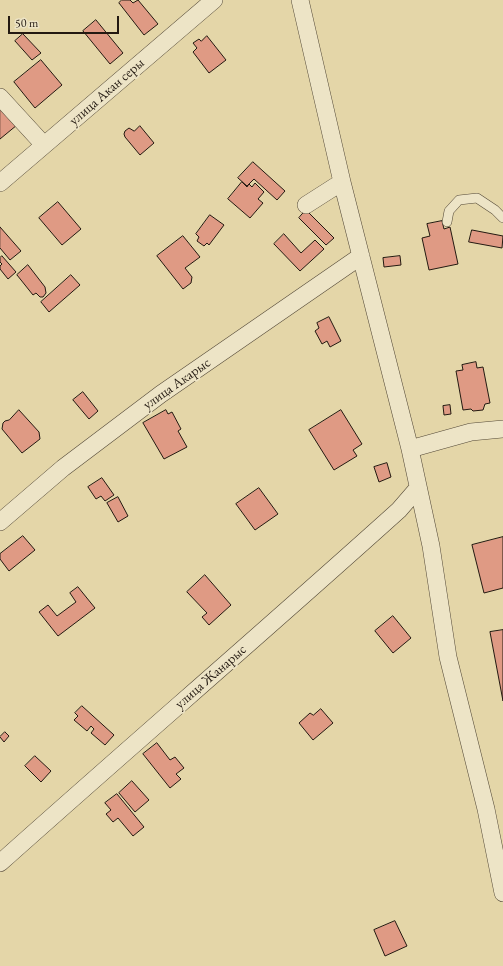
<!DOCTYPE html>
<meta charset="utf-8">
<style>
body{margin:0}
#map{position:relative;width:503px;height:966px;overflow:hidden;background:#e4d6a8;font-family:"EB Garamond",serif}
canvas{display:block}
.scale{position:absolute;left:8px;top:16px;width:111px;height:18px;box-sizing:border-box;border:2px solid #231911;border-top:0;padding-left:5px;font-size:12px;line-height:14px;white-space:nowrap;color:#231911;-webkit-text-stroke:3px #ede4c6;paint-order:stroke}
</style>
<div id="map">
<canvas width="503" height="966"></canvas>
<div class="scale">50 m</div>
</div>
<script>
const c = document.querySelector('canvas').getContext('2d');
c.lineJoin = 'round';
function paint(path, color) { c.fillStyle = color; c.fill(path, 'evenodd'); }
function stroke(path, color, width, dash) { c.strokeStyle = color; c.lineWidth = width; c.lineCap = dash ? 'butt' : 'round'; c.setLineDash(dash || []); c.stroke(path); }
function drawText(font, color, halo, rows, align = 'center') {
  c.font = font + ' "EB Garamond",serif'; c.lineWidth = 3.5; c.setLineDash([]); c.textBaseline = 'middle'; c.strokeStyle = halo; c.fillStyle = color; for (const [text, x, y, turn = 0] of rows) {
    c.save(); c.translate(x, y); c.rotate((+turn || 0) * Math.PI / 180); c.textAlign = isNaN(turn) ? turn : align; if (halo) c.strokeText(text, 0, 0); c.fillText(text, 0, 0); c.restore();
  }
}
const building = new Path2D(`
 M122,0H130L133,3L138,0L158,24L144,35L119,3Z
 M96,20L123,53L110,64L83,31Z
 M23,34L41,53L32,60L15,41Z
 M207,36L226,60L209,73L193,52L197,48L193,43L199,39L201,41Z
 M41,60L62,85L35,108L14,82Z
 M0,108L17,125L0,139Z
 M140,126L154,143L140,155L125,137L124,134L125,131L129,128L134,131Z
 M253,162L285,191L277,200L254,179L247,186L238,178Z
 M242,182L247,187L249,184L252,187L255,183L264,192L258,199L263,203L250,218L228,199Z
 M58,202L81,229L62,245L39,218Z
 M306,210L334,238L326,245L299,218Z
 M210,215L224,225L209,245L207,243L204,246L197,241L199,237L196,234Z
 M442,221L444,229L450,227L458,264L429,270L422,238L430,236L427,224Z
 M0,227L21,251L10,260L0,248Z
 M472,230L503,236L502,248L469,242Z
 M284,234L301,253L315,240L324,249L300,271L274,244Z
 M183,236L200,257L185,268L192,277L191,283L183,289L157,256Z
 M2,256L16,272L8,279L0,269V266L2,264L0,262V258Z
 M400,256L401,265L384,267L383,258Z
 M28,265L45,287L46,293L43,297H40L36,293L33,295L17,275Z
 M71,275L80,285L49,312L41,302Z
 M329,317L341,341L330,347L327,341L322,344L315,331L319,328L317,323Z
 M476,362L477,368L483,367L490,403L485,404L483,410L473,411L471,409L463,410L456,371L463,370L462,365Z
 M83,392L98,411L89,419L73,400Z
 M450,405L451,414L444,415L443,406Z
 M19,410L39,432L40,439L22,453L2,429L3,423L5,421L9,420Z
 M166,410L168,414L172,412L181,429L178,431L187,447L164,459L143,423Z
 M341,410L362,444L353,450L357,456L334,470L309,430Z
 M387,463L391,477L379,482L374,467Z
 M102,478L114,495L105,501L101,496L96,499L88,487Z
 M259,488L278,514L255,530L236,504Z
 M118,497L128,516L118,522L107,503Z
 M23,536L35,550L9,571L0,559V554Z
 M503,537V588L484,593L472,545Z
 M205,575L231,605L209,625L202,617L207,613L187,592Z
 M78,587L95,608L58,636L39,612L48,605L57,616L76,602L70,593Z
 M393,616L411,638L393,653L375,631Z
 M503,630V701L490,632Z
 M82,706L114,735L105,745L91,733L94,729L91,726L87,731L74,720L78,716L75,713Z
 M321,709L333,723L313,740L299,723L310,713L313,715Z
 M5,732L9,736L4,742L0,737Z
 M157,743L170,760L175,757L184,768L176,774L181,779L170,788L143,754Z
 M35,756L51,771L41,782L25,766Z
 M132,781L149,800L135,812L119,793Z
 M117,794L144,827L133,836L118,818L113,822L106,814L111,810L105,803Z
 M395,921L407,946L385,956L374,930Z`);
const service = new Path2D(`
 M447,222L449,211L459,200L477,198L495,210L503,218`);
const minor = new Path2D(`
 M300,0L342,182L410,449L431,546L448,657L486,809L503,893
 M0,97L44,145
 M0,183L214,0
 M306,205L342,182
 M410,449L471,432L503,429
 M0,522L63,468L161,394L361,256
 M0,863C132,745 267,629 399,510L418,488`);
const streetNames = [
 ["улица Акан серы",107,92,-41],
 ["улица Акарыс",177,384,-35],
 ["улица Жанарыс",211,677,-41]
];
paint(building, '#df9a84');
stroke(building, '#231911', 1);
stroke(service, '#534837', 10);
stroke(minor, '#534837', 18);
stroke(service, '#ede4c6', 9);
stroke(minor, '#ede4c6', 17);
drawText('14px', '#231911', '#ede4c6', streetNames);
</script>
